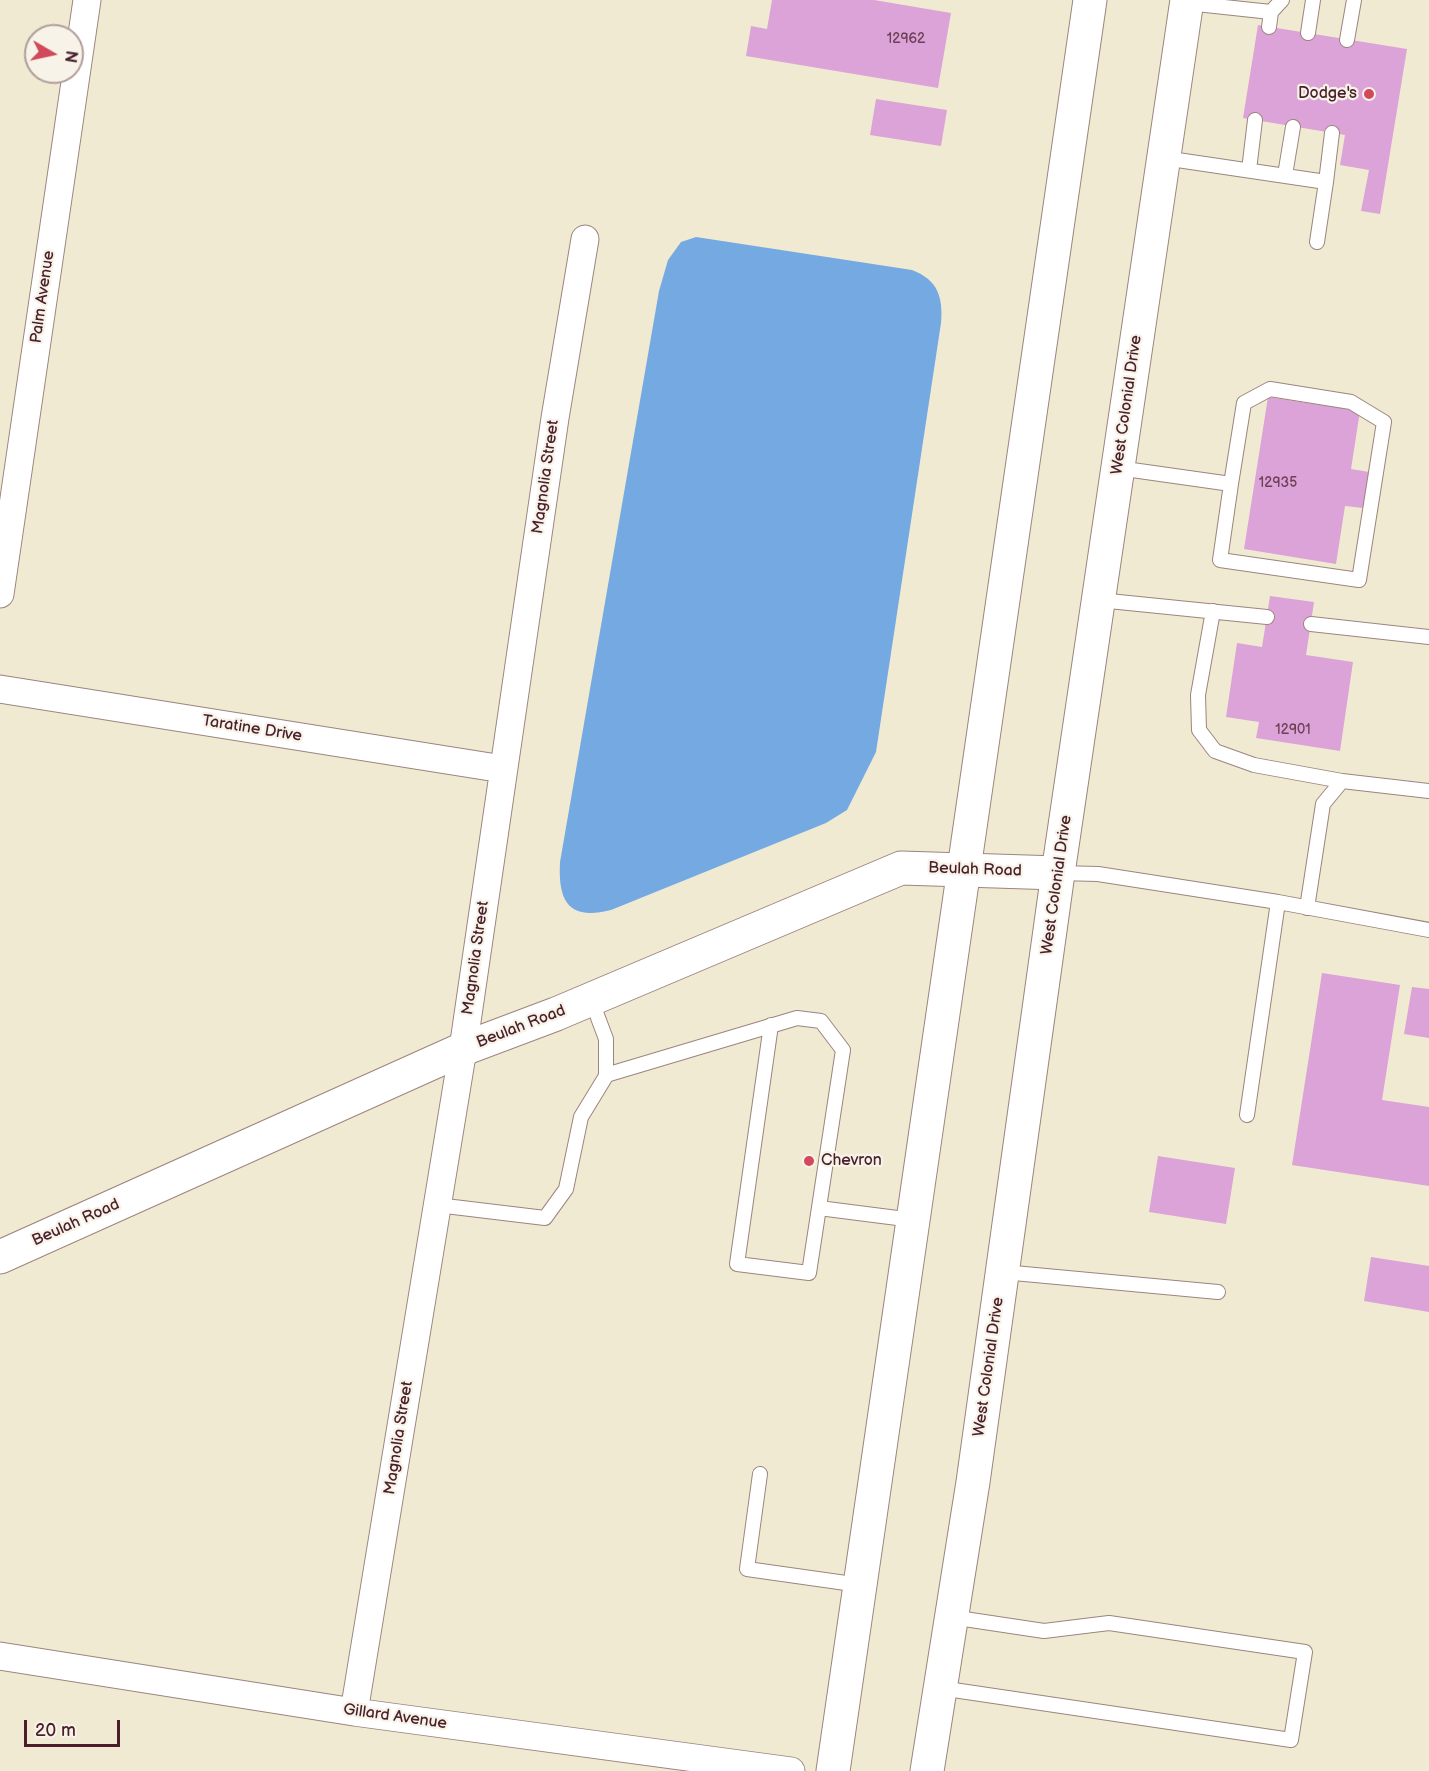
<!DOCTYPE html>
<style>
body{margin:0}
#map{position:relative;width:1429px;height:1771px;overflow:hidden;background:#f0ead2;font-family:"Balsamiq Sans",sans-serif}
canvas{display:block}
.north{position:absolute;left:24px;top:24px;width:60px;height:60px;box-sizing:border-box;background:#f7f3e8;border:2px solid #b29e9c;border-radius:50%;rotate:99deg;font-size:16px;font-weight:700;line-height:24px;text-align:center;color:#4a1f2b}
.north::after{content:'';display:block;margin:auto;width:21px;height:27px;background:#d1495b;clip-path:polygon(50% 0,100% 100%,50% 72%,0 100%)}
.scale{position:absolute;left:24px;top:1720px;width:96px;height:27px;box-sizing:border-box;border:3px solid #4a1f2b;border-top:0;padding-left:8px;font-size:18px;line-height:21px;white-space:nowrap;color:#4a1f2b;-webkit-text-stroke:4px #f7f3e8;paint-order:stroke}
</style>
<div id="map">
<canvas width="1429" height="1771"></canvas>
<div class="north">N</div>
<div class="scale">20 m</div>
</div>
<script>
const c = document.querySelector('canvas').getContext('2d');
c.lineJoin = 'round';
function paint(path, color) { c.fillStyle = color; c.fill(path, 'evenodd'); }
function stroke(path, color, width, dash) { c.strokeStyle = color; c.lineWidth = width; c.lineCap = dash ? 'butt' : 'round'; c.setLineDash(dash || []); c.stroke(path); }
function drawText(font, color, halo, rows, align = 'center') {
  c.font = font + ' "Balsamiq Sans",sans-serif'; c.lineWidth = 4.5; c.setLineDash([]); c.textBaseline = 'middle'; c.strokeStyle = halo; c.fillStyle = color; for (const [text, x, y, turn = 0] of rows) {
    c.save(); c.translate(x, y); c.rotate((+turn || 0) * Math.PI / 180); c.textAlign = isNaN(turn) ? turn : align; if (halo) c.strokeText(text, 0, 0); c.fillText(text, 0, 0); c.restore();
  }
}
const water = new Path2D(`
 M696,237L912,270C938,280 943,297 941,323L876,752L847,810L826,823L611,910C568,921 558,901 560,862L659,291L668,260L681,242Z`);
const building = new Path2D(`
 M772,0H874L951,13L938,88L746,56L751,26L767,29Z
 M1258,25L1407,49L1380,214L1361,211L1369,170L1340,165L1345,135L1243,118Z
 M876,99L947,110L941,146L870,135Z
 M1268,397L1360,411L1351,469L1369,472L1363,508L1345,506L1336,564L1244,549Z
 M1270,596L1314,602L1306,655L1353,662L1340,751L1256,738L1259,722L1226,717L1237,643L1262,647Z
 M1322,973L1400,985L1382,1100L1429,1107V1186L1292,1165Z
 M1412,987L1429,989V1038L1404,1034Z
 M1158,1156L1235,1168L1226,1224L1149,1212Z
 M1371,1257L1429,1266V1312L1364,1301Z`);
const service = new Path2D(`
 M1187,3L1271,12
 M1269,27L1271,12L1282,0
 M1308,33L1313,0
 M1347,40L1354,0
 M1164,158L1326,182L1332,133
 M1249,170L1255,120
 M1285,175L1293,127
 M1317,242L1326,182
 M1118,468L1231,484L1220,560L1359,580L1384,422L1351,402L1270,389L1244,403L1231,484
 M1099,600L1267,617
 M1213,611L1198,695L1199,730L1215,751L1254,765L1342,781
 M1311,624L1429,637
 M1058,873L1098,874L1278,902L1429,930
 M1307,908L1323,804L1342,781L1429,791
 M606,1075L797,1018L821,1021L843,1050L809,1273L737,1264L771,1025
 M1247,1115L1278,902
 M437,1205L545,1218L566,1189L581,1117L606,1076V1039L591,999
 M819,1208L913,1220
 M1003,1272L1218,1292
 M760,1474L747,1569L860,1585
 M940,1688L1291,1740L1305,1652L1109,1623L1044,1631L951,1617`);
const minor = new Path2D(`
 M0,594L87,0
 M0,689L503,769
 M0,1656L354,1712L791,1771
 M354,1712L463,1049L555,418L585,239`);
const tertiary = new Path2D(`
 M0,1257L463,1049L556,1014L901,868L1058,873`);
const trunk = new Path2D(`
 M833,1771C921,1181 1000,590 1090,0
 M927,1771L973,1482L1058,873L1187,0`);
const markers = [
 [1369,94,6,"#d1495b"],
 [809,1161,6,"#d1495b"]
];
const numberNames = [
 ["12962",906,39],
 ["12935",1278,483],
 ["12901",1293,730]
];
const poiNames = [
 ["Dodge's",1357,94],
 ["Chevron",821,1161,"left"]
];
const streetNames = [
 ["Palm Avenue",43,297,-82],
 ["West Colonial Drive",1127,405,-82],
 ["Magnolia Street",546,477,-82],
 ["Taratine Drive",252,729,9],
 ["Beulah Road",975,870,2],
 ["West Colonial Drive",1057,885,-82],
 ["Magnolia Street",476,958,-82],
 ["Beulah Road",521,1027,-21],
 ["Beulah Road",76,1223,-24],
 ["West Colonial Drive",989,1367,-82],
 ["Magnolia Street",399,1438,-81],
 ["Gillard Avenue",395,1717,8]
];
paint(water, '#75a9e2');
paint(building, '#dba3d7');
stroke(service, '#9d847e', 16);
stroke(minor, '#9d847e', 29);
stroke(tertiary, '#9d847e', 35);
stroke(trunk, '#9d847e', 35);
stroke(service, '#fff', 14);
stroke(minor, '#fff', 27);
stroke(tertiary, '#fff', 33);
stroke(trunk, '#fff', 33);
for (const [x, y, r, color] of markers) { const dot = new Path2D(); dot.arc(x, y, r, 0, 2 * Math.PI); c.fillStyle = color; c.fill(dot); stroke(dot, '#f7f3e8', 2); }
drawText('14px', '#6e4056', null, numberNames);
drawText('16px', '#4a1f2b', '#f7f3e8', poiNames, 'right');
drawText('16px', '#4a1f2b', '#f7f3e8', streetNames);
</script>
